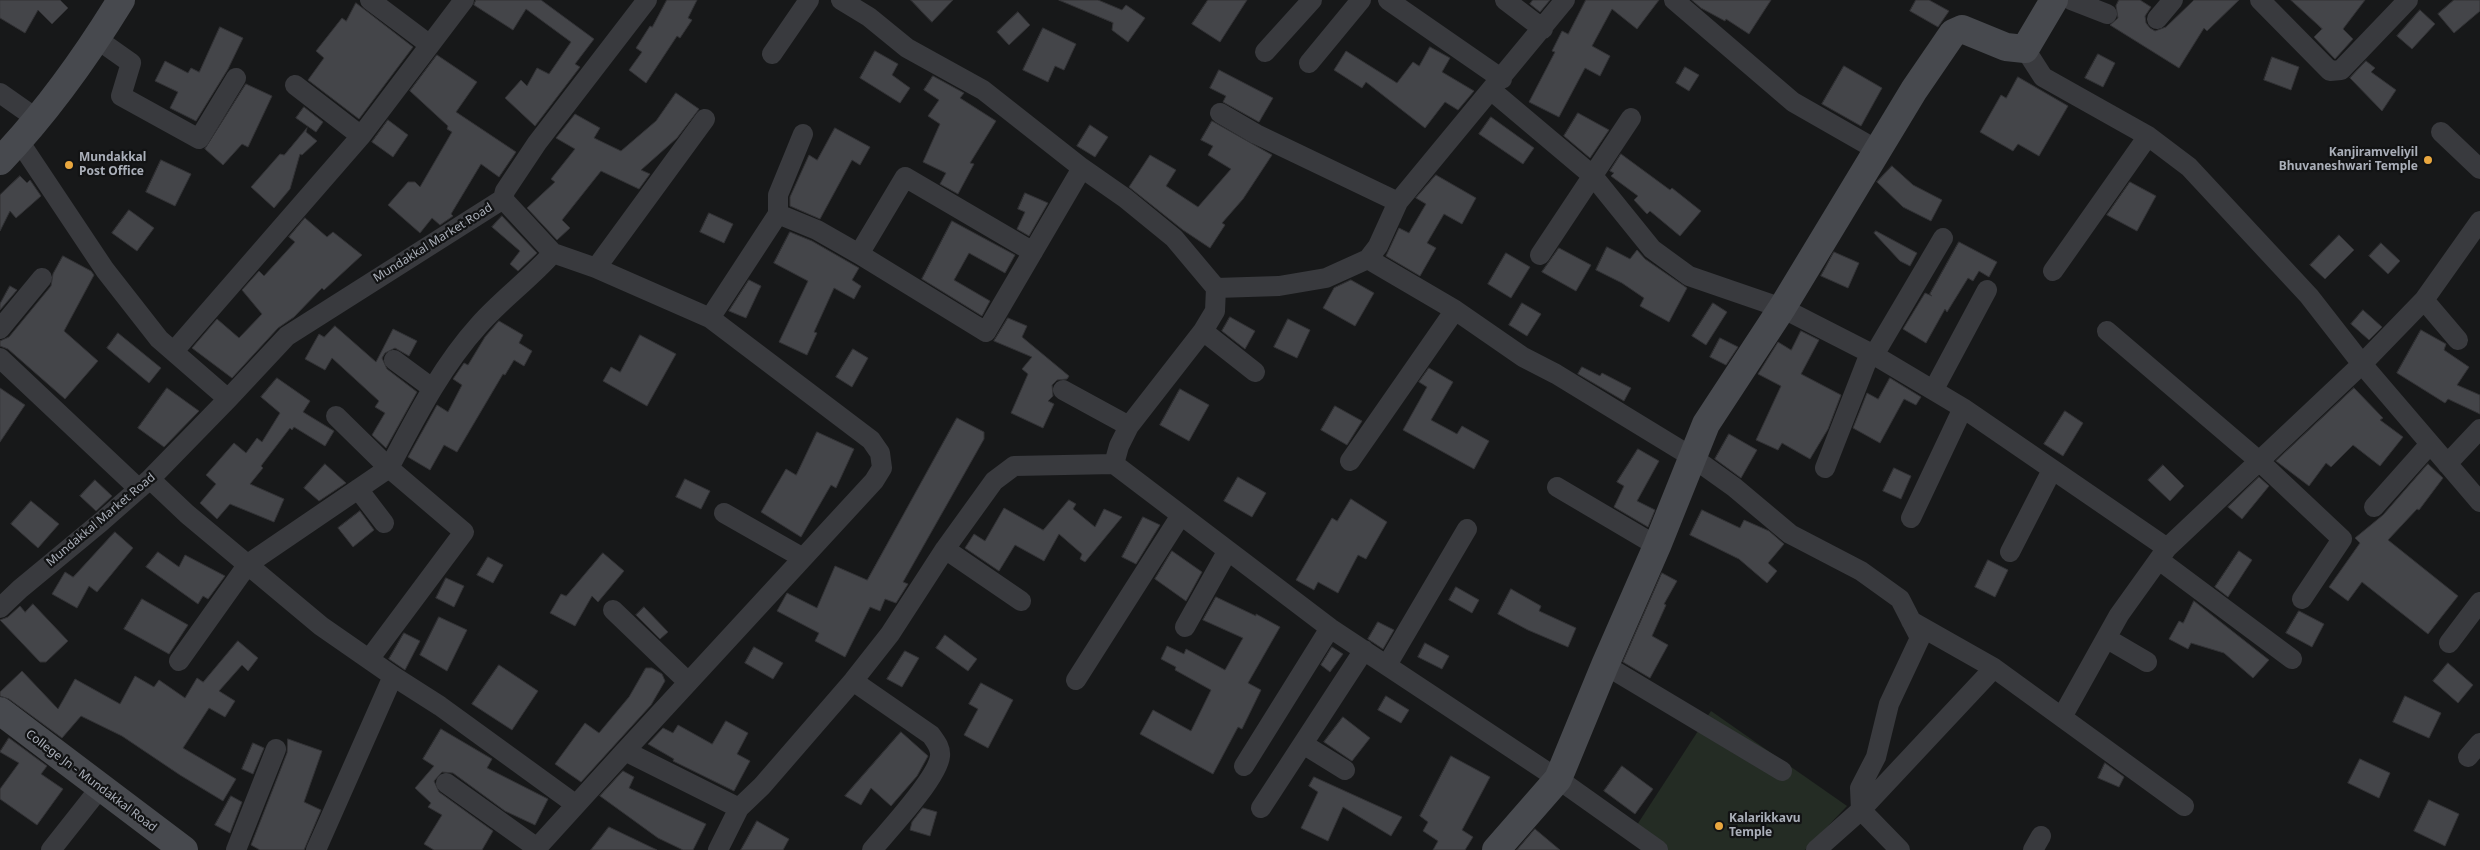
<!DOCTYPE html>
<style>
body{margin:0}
canvas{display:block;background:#171819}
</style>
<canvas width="2480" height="850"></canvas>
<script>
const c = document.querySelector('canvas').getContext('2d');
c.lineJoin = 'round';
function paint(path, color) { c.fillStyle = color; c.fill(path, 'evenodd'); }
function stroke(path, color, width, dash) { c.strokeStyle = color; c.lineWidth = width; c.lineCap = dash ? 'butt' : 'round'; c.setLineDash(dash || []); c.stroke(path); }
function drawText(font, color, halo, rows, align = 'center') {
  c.font = font + ' "Noto Sans",sans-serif'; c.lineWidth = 4.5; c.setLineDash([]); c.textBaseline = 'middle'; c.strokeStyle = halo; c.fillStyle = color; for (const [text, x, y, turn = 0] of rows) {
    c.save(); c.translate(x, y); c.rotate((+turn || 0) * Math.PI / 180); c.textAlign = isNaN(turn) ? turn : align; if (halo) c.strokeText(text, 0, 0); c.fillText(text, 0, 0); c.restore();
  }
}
const green = new Path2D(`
 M1711,711L1847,806L1805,850H1666L1635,828Z`);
const building = new Path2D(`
 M0,0H60L68,8L52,24L38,10L25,33L0,18Z
 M476,0H541L594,39L575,64L580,67L535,126L505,98L521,80L527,86L537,68L549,74L571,42L526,9L513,30L474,5Z
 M667,0H697L688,18L692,20L680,38L677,36L646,83L629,70L642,52L636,48L650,26L652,27Z
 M911,0H953L932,22Z
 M1059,0H1098L1122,10L1126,5L1145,18L1128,42L1112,30L1113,23Z
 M1208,0H1247L1220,42L1192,24Z
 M1533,0H1550L1540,12L1530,4Z
 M1586,0H1659L1637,29L1612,9L1592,46L1610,56L1600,76L1585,68L1559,117L1529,102L1555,52L1552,51L1562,31L1568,34Z
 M1692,0H1771L1749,34L1726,19L1725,21L1701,8Z
 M1916,0H1929L1949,11L1938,27L1910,11Z
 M2119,0H2140L2151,7L2145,16L2146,23L2150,28L2155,31L2166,27L2194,0H2239L2207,31L2204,28L2179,68L2110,25L2118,18L2116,6Z
 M2291,0H2365L2343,29L2353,39L2335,59L2314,37L2322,29Z
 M2454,0H2480V11L2454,33L2438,14Z
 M356,3L413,47L359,119L308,80L324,58L316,51L342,18L346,21Z
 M2420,10L2435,24L2412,49L2397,36Z
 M1018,12L1030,25L1009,45L997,32Z
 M220,27L243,38L228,69L196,121L170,108L178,92L155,81L165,61L188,73L191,68L199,72Z
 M1043,28L1076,44L1064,70L1055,66L1048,82L1023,70Z
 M1430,47L1450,58L1442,72L1474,91L1458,110L1445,102L1425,128L1366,82L1362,88L1334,70L1346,51L1397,83L1413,62L1419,66Z
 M875,51L898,64L892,75L910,88L900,103L860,78Z
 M2098,54L2115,63L2103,87L2085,78Z
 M437,55L477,82L456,112L516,152L499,177L481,164L451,214L453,216L440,225L432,218L420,233L388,205L408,182H415L420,187L452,132L447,129L448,126L410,91Z
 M2272,57L2299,67L2291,90L2264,80Z
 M2366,61L2375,68L2371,72L2396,90L2382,111L2350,78Z
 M1844,66L1882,88L1861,126L1822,104Z
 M1685,67L1699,75L1689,91L1676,83Z
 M1219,70L1273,98L1259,122L1223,102L1226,96L1210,88Z
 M933,76L964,93L960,98L996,121L970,163L974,164L958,194L940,184L946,173L923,162L940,124L928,116L939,100L924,90Z
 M2018,77L2068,106L2039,156L2018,144L2013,151L1980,132L2001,95L2006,98Z
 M246,84L272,96L248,147L242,144L223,165L205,149Z
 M676,93L699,109L677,138L641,170L650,174L639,189L601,171L562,220L570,228L557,240L527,208L555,182L551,179L575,149L556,138L575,114L600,128L594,138L621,151L656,121Z
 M304,107L323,122L316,132L296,118Z
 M1578,113L1609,130L1590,158L1564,136Z
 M1491,117L1534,148L1523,164L1479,134Z
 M388,120L408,135L393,157L372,142Z
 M1212,121L1272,155L1243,199L1222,223L1225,225L1210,248L1183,230L1129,187L1150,155L1176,170L1166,186L1198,207L1231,169L1208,155L1213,146L1201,140Z
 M1090,125L1108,137L1095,157L1077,146Z
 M307,128L306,132L317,141L302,155L300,154L290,189L274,208L251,187L280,154L284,155Z
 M835,128L870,147L860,165L852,160L820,219L790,206V197L809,155L817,160Z
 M1621,154L1670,190L1672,188L1701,211L1680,236L1650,211L1647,214L1634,200L1638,196L1611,176L1614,173L1610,171Z
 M161,160L191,174L175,206L146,192Z
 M1892,166L1913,185L1942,200L1931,221L1903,207L1877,182Z
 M1436,175L1476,198L1462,224L1444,214L1427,243L1436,248L1420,276L1386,256L1399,228L1409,233L1426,204L1416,198Z
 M20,176L27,183L30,180L41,196L16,218L10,211L0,231V195Z
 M2130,182L2156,196L2137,231L2107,215Z
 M1025,193L1048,203L1029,236L1017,229L1025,212L1018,209Z
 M129,210L154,228L137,251L112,233Z
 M709,213L733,224L724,243L700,232Z
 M502,216L537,253L518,271L510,264L520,251L492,227Z
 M305,218L327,237L333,232L362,255L324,290L322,288L294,317L278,328L232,378L192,348L217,319L239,338L262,314L242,290L259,271L264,276L295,242L289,237Z
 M952,221L1015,255L1005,273L969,253L954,280L990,301L982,316L922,279Z
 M1876,231L1917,253L1910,266L1900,261L1874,233Z
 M790,232L812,241L859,268L852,280L861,286L854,299L834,288L814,332L817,333L807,355L779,342L808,281L774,263Z
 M2339,235L2354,250L2325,279L2310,265Z
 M1959,242L1997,262L1989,277L1979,271L1973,281L1968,278L1947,312L1945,309L1926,343L1903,329L1925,293L1932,296L1930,294Z
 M2381,243L2400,261L2388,274L2369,256Z
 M1607,247L1630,259L1637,250L1645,259L1687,288L1669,322L1640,306L1644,298L1622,283L1596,270Z
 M1559,248L1591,265L1576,291L1542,272Z
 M1834,252L1859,263L1848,288L1821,276Z
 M1506,253L1530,267L1511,298L1488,284Z
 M63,256L91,271L94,275L64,331L98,361L65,399L8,349L0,346V341L9,337L51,286L53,274Z
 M749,280L761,286L746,318L729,311Z
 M1351,280L1374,293L1355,326L1323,308L1334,288Z
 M10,286L17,290L0,310V304Z
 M1522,303L1541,314L1527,336L1509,325Z
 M1713,303L1727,312L1706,345L1692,336Z
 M2363,310L2382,327L2369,340L2351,324Z
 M1230,317L1255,331L1245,349L1222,331Z
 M1008,318L1027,326L1022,337L1069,376L1067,379L1057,380L1052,385L1053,396L1048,401L1054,404L1043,428L1011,413L1028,374L1022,369L1032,357L994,341Z
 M1288,319L1310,330L1297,358L1274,347Z
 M499,321L523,335L519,343L532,351L524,366L514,360L505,375L503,374L457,452L444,445L430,470L408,457L437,405L448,412L462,385L453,379L464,363L468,365L485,337Z
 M335,326L376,362L393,329L417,341L409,356L395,348L385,353L382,358L387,369L417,392L386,448L372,435L385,413L375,407L379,401L332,358L325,370L305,359L319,334L324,337Z
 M2421,330L2446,344L2444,350L2469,367L2457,385L2480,395V414L2448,399L2445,403L2397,373Z
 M1801,331L1819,340L1801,374L1841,395L1828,429L1810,459L1782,443L1778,450L1756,440L1781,386L1758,374L1778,342L1791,350Z
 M118,333L161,368L149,383L107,348Z
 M640,335L676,354L647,406L603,381L611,367L620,372Z
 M1720,338L1738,347L1726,365L1710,357Z
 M853,349L868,358L852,387L836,377Z
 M1582,367L1600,376L1602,373L1631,388L1624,401L1578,374Z
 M1429,368L1453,382L1431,420L1457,434L1462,426L1489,441L1474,469L1403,430L1427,387L1419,382Z
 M277,378L310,401L303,412L334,431L325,446L294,427L292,430L290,428L261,466L263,468L250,484L284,499L274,522L230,504L217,519L200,503L216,484L206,475L234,443L246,453L257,438L262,442L280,413L261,397Z
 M1890,378L1921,397L1916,405L1904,399L1880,443L1853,428L1867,393L1878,399Z
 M0,388L25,405L0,442Z
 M167,388L199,411L164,447L138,428Z
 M2354,388L2383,418L2380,420L2403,437L2380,466L2353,445L2331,467L2326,463L2309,486L2276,461Z
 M1180,389L1209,405L1189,441L1160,425Z
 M1335,406L1362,421L1347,445L1321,430Z
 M2065,411L2083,423L2063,456L2044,444Z
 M957,418L984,432V439L903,582L908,584L896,603L885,599L880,611L870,607L845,657L815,641L819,633L777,611L787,593L817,608L835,566L867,580Z
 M817,432L854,449L836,488L831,485L801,537L761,512L786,469L796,475Z
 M1729,434L1757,450L1741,478L1715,459Z
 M1638,449L1659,461L1637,501L1655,510L1648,527L1614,507L1624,486L1617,482Z
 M325,464L346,483L319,501L304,488Z
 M2428,464L2443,478L2419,510L2417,509L2388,540L2458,596L2428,634L2362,582L2348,601L2329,587L2360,543L2355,538L2383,515Z
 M2163,465L2184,486L2170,501L2148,480Z
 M1894,468L1911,476L1901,499L1883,491Z
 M1238,477L1266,493L1252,517L1224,501Z
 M2259,477L2269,486L2242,519L2228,507Z
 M685,479L710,491L701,509L676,497Z
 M95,480L112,496L96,511L80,496Z
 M1351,499L1387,522L1366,559L1358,555L1338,593L1318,582L1314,590L1296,580L1332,518L1337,521Z
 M1069,500L1076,504L1073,509L1095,527L1104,509L1122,517L1085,562L1080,559L1082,554L1059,534L1044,561L1015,545L999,571L965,548L974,534L985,541L1004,508L1043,530Z
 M31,501L59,524L38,548L11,524Z
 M1702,510L1740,528L1744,520L1769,531L1784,544L1768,563L1777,571L1767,583L1739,559L1690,535Z
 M360,511L374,530L353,547L338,528Z
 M1143,517L1160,525L1136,564L1122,557Z
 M115,532L133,548L97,592L89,586L77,608L52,594L65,572L73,577Z
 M1172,551L1202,572L1186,601L1155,579Z
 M2239,551L2252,560L2228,597L2215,587Z
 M158,552L179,567L185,555L225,576L208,599L203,596L198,604L146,567Z
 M603,553L624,571L598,602L592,596L575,626L550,613L561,594L566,596Z
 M488,557L503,565L493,583L477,575Z
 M1988,560L2008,570L1995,597L1975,587Z
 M1662,573L1677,581L1664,604L1666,605L1652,636L1668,645L1650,678L1623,662Z
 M446,578L464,586L454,607L436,598Z
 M1456,587L1479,600L1472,613L1449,600Z
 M1511,589L1541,606L1539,611L1576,628L1568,647L1528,630L1498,614Z
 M1216,597L1256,616V614L1280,627L1248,683L1261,690L1242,729L1238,727L1213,774L1140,734L1153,710L1191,731L1211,690L1175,670L1176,667L1161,659L1167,646L1184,654L1186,649L1225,670L1243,638L1203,620Z
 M142,599L188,625L169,654L124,629Z
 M2194,601L2269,660L2253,678L2224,653L2191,643L2188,649L2169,639L2179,621L2183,623Z
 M33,604L68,641L46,662H40L0,620L8,617L20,606L25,612Z
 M644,607L668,632L660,639L636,615Z
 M2299,611L2324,624L2312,647L2286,633Z
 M439,617L467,630L447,671L420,655Z
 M1378,622L1394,630L1383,649L1368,639Z
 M404,633L420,641L405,670L389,659Z
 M945,635L977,659L968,671L936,648Z
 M238,641L258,658L248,671L242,665L219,691L235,701L225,717L209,708L183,748L236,779L223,801L180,775L122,736L81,716L62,738L9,699L0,696V692L22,671L58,709L75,679L120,704L135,676L154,687L159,680L185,698L197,678L203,682Z
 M1425,643L1449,656L1442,669L1418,657Z
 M754,647L783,663L773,679L745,663Z
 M1332,647L1343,654L1330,672L1321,665Z
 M905,651L919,658L902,687L887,679Z
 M2448,663L2473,685L2458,703L2433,681Z
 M499,665L538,691L512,730L472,704Z
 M646,668H652L662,674L665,681L651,705L581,782L555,764L585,723L599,733L629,697Z
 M981,683L1013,700L988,748L964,735L978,709L969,704Z
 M1386,696L1409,710L1401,723L1378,710Z
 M2405,696L2441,713L2429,738L2393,722Z
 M1343,717L1370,738L1352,761L1324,742Z
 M726,721L748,733L737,754L750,761L734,791L673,761L674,759L648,744L663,728L673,733L678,725L712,744Z
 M441,729L492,759L487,768L548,799L535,825L505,811L453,773L442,772L434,781L439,792L493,831L482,850H434L424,844L442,815L428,807L431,803L415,788L434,766L423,759Z
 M901,732L928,756L917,776L891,806L871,788L861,805L845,796Z
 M9,738L47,766L41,774L63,789L37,825L0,799V789L19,763L0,752Z
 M288,739L322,751L304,802L321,810L304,850H260L251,845L287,753Z
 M253,743L264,748L253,774L242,769Z
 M1451,756L1490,777L1462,830L1473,837L1465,850H1433L1438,841L1423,831L1428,822L1420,816Z
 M2360,759L2390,773L2379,798L2348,783Z
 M2105,763L2124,777L2119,787L2098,778Z
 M1622,766L1653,789L1635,814L1604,791Z
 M623,771L634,777L629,788L706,824L693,850H683L658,838L600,796Z
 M1314,777L1402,817L1391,836L1343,807L1328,841L1301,828L1318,792L1309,786Z
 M231,796L242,802L230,833L215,825Z
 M2429,800L2459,814L2445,846L2414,831Z
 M923,808L937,812L930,836L910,830L912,822Z
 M757,821L789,839L783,850H741Z
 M609,827L657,850H591Z
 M1535,829L1560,850H1517Z`);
const street = new Path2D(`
 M370,0L430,45
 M841,0L869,17L907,48L983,90L1082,168L1125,198L1174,238L1216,288L1279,286L1326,278L1368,259L1455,310L1523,357L1556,374L1692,457L1734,487L1790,534L1861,571L1900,599L1920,638L1889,704L1876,757L1860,788L1861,810L1900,850
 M1388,0L1502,79
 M1505,0L1543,29
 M1674,0L1793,102L1877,150
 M2071,0L2107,14
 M2260,0L2330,71L2341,70L2408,0
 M2157,19L2173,0
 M97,39L131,63L121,96L199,139L236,78
 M2025,49L2043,77L2148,136L2189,167L2309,296L2362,364L2480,502
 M1265,52L1312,0
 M772,54L809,0
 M1309,63L1361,0
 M295,85L361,136
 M1491,90L1593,176L1652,249L1689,276L1782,308L1874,355L1963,408L2167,548
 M0,93L37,119
 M1220,113L1256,134L1398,202
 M2441,132L2480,169
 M19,141L105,270L159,339L228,399
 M503,199L505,191L537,143L647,0
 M778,214V195L803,134
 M859,254L986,332L1082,168
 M1540,255L1631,118
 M1368,259L1378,246L1398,202L1565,0
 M596,268L705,119
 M2053,271L2148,136
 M2424,300L2458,340
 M0,329L42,278
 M1203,331L1255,372
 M2107,331L2258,460L2342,539L2302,599
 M174,351L361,136L464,0
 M1874,355L1943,238
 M0,358L139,489
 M394,360L432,388
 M1934,389L1987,290
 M1063,390L1129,426
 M1350,461L1455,310
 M1114,464L1119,446L1129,426L1203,331L1215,311L1216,288
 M2447,464L2480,429
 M1825,468L1870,353
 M150,479L187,514L321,626L393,676L440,706L575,804
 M1557,487L1657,546
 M358,489L384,523
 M2374,507L2430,444
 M724,513L803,558
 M1911,518L1963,408
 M945,549L1021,601
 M2010,552L2052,470
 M2159,560L2292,659
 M0,608L20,589L101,522L150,479L228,399L287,336L503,199L553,253L596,268L710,318L778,214L817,230L859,254L905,177L1033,252
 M613,610L688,682
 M1185,627L1227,552
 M2106,638L2147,662
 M2449,643L2480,602
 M370,658L464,532L389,468C415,419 441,367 479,325C502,299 530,279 553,253
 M179,661L248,564L389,468L336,416
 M1387,665L1467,529
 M1605,665L1782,771
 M1994,668L2184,806
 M1076,680L1181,515
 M853,681L931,735C936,742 941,748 940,756C938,778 887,832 872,850
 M2062,717L2119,615L2167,548L2362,364L2424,300L2480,221
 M1303,744L1345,770
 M625,751L874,481L882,468L880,453L871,440L710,318
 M2468,757L2480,743
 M1244,766L1330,628
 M446,783L537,848
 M1261,808L1364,650
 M51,850L100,788
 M236,850L276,749
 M316,850L393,676
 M535,850L625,751L739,808L762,786L853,681L890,634L945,549L994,481L1014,466L1114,464L1330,628L1558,779L1658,850
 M718,850L739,808
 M1816,850L1861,810L1994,668L1911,621
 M2033,850L2041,836`);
const secondary = new Path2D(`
 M0,161C46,113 86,57 121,0
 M0,711L184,850
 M1496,850L1558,779L1605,665L1657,546L1706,424L1782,308L1914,90L1953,33L1962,29L2006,47L2025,49L2054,0`);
const markers = [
 [2428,160,5,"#e9a73f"],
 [69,165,5,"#e9a73f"],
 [1719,826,5,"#e9a73f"]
];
const poiNames = [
 ["Kanjiramveliyil",2418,153,"right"],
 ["Bhuvaneshwari Temple",2418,167,"right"],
 ["Mundakkal",79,158],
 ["Post Office",79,172],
 ["Kalarikkavu",1729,819],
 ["Temple",1729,833]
];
const streetNames = [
 ["Mundakkal Market Road",433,243,-32],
 ["Mundakkal Market Road",101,520,-40],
 ["College Jn - Mundakkal Road",91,781,37]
];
paint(green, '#242c24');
paint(building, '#444549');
stroke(building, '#323235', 1);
stroke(street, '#393a3e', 20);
stroke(secondary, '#47494e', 28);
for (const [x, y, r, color] of markers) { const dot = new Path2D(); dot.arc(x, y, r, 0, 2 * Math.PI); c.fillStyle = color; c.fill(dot); stroke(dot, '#121314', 2); }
drawText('bold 12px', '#aaafb9', '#121314', poiNames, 'left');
drawText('12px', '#aaafb9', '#121314', streetNames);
</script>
